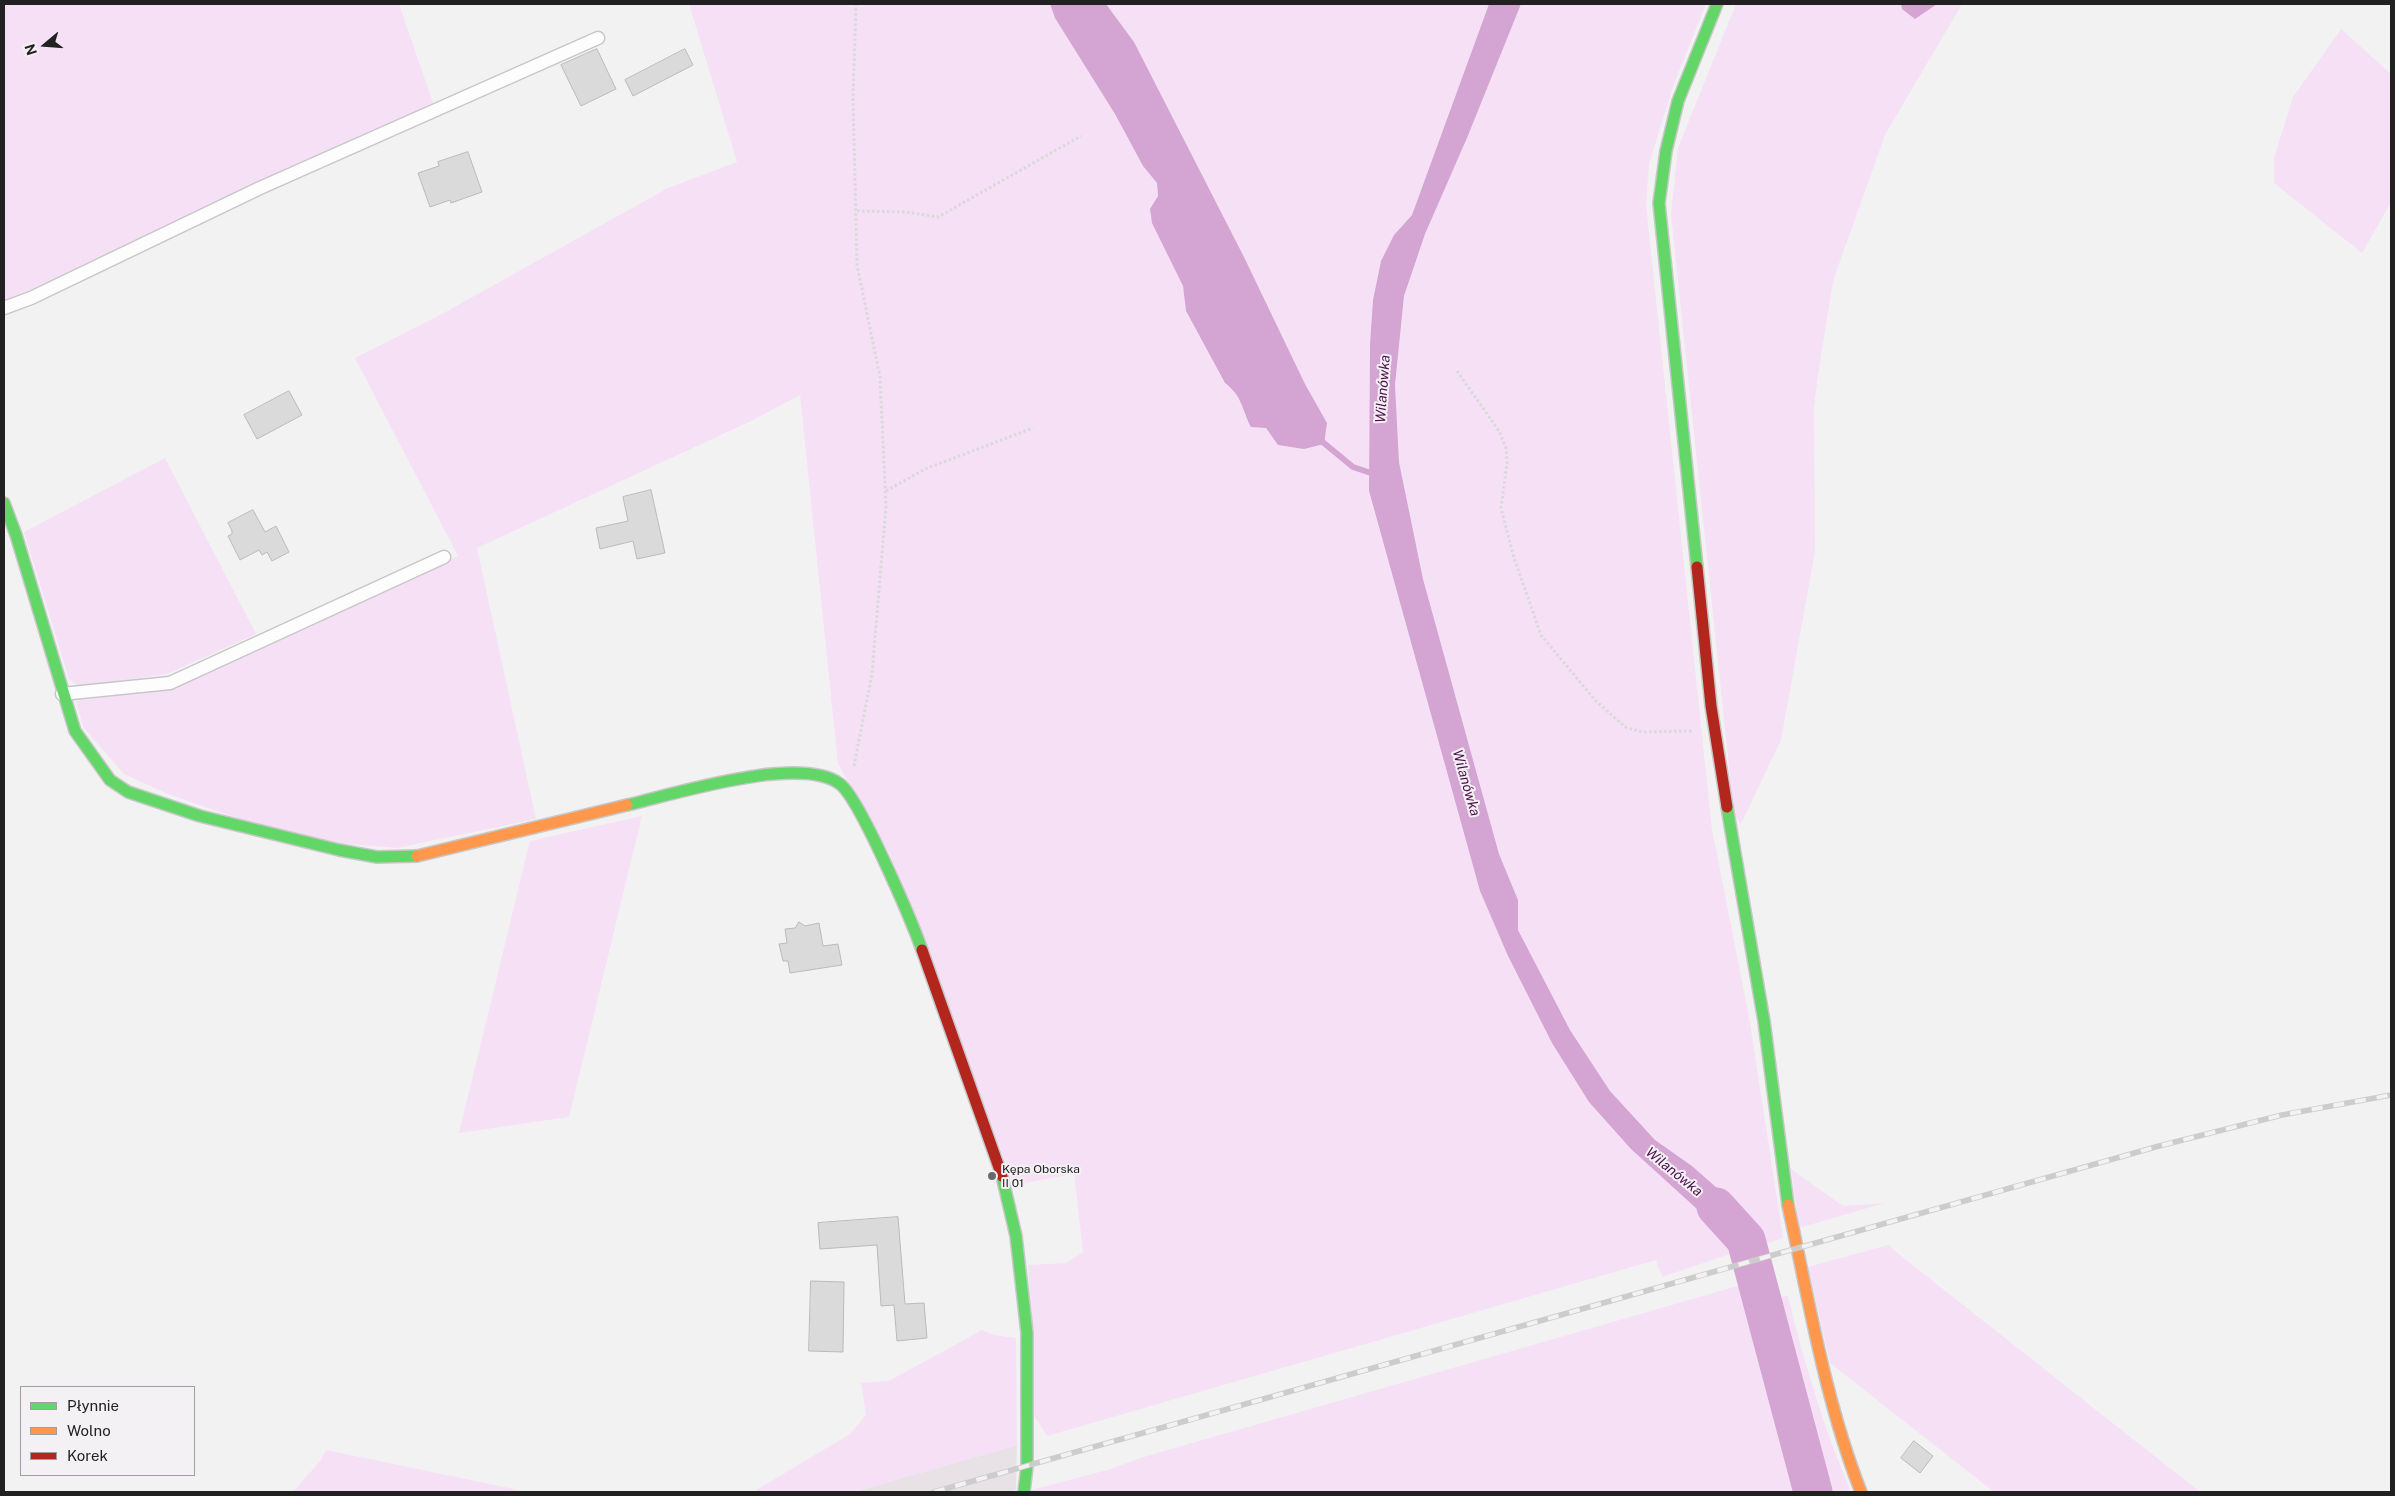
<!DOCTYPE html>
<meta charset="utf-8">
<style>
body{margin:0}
#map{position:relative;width:2395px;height:1496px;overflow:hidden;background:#f3f2f3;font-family:"Public Sans",sans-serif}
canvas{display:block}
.frame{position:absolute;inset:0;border:5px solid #222122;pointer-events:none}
.legend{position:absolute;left:20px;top:1386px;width:175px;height:90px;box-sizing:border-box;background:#f4f1f4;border:1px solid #a09ea0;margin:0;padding:6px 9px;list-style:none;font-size:15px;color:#222122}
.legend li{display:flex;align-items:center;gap:10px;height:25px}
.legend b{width:25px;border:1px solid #a09ea0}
.north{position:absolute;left:20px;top:20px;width:50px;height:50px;-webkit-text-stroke:4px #f4f1f4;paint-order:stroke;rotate:252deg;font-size:14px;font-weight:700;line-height:20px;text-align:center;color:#222122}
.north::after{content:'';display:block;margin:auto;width:18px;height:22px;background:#222122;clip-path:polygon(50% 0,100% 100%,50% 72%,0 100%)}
</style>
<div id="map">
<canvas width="2395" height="1496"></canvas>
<div class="frame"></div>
<ul class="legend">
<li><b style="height:6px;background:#63d668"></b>Płynnie</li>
<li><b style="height:6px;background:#ff974d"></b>Wolno</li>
<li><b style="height:6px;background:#b3261e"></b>Korek</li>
</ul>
<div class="north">N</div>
</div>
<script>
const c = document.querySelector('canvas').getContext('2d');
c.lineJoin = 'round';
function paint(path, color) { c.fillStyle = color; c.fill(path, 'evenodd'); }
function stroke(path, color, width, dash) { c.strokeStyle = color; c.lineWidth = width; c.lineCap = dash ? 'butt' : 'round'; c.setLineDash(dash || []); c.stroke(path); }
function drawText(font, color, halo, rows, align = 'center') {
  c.font = font + ' "Public Sans",sans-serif'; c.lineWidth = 4; c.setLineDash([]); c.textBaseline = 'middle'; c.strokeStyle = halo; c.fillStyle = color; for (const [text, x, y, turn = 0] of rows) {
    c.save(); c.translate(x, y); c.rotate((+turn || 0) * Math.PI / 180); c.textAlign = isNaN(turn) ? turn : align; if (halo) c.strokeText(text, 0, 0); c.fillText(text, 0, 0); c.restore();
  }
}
const built = new Path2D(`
 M1017,1445L1016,1490L1009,1492H853Z`);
const green = new Path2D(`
 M4,4H399L433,103L4,302Z
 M689,4H1050L1055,18L1115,114L1143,166L1157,183L1158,196L1150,209L1183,286L1186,312L1225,383C1237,393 1242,401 1245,416L1327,423L1305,384L1244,257L1134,42L1106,4H1489L1412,215L1394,235L1381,261L1373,300L1370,344L1369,492L1480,891L1508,956L1552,1043L1631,1149L1742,1250L1662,1277L1656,1260L1047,1436L1033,1414L1028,1265L1066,1263L1083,1252L1074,1174L1014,1185L890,855L838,764L800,395L751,421L477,548L536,819L397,848L300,840L168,794L124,774L83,727L76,701L173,688L458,556L355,358L442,314L668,188L737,162Z
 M1521,4H1706L1674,84L1649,164L1646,205L1712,829L1749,1017L1783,1238L1757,1247L1733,1202L1692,1166L1655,1140L1610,1091L1570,1030L1518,930V900L1499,854L1423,579L1399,462L1395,385L1404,296L1425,234L1467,138Z
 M1736,4H1962L1885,135L1833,281L1818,375L1814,408L1815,552L1781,740L1741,824L1734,815L1671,214L1678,148Z
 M2341,29L2391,74V202L2362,253L2274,183V158L2293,97Z
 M165,458L256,634L167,674L79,687L69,679L24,532Z
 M642,816L569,1117L459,1133L530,841Z
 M1791,1169L1843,1206L1885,1203L1799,1228Z
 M1888,1245L1910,1263L2200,1492H1994L1830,1363L1808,1267Z
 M1762,1279L1769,1298L1788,1296C1804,1363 1824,1429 1851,1492H1032L1031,1490L1111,1469L1140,1458Z
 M982,1330L994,1335L1016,1338L1017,1445L853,1492H753L850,1434L866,1415L861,1383L889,1381Z
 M326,1450L528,1492H293L320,1461Z`);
const water = new Path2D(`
 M1050,4H1106L1134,42L1244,257L1305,384L1327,423L1324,444L1304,449L1278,445L1266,428L1251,427C1241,408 1243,397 1225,383L1186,311L1183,286L1152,223L1150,209L1158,196L1157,183L1143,166L1115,114L1055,18Z
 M1489,4H1521L1467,138L1425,234L1404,296L1395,385L1399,462L1423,579L1499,854L1518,900V930L1570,1030L1610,1091L1655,1140L1692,1166L1733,1202L1757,1247L1742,1250L1631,1149L1589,1102L1552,1043L1508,956L1480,891L1369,491L1370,344L1373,300L1381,261L1394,235L1412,215Z
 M1901,4H1937L1915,19L1902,9Z`);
const stream = new Path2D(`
 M1319,439L1353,467L1377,475`);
const river = new Path2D(`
 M1716,1207L1746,1240L1813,1492`);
const building = new Path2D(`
 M597,49L616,89L581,106L561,65Z
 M685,49L693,65L633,96L625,80Z
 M468,152L482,192L451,203L450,200L430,207L418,173L439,166L438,162Z
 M289,391L302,415L257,439L244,415Z
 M651,490L665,553L637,559L633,541L600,549L596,528L628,521L623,497Z
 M253,510L265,532L276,526L289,552L272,561L267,552L262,555L259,550L240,560L228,536L232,534V531L228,523Z
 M799,922L805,926L819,923L823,946L838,944L842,965L790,973L788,961H783L779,944L787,943L785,929L795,928Z
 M898,1217L905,1304L924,1303L927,1338L897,1341L894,1305L881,1306L877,1245L820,1249L818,1223Z
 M811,1281L844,1282L843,1352L809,1351Z
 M1914,1441L1933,1456L1920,1473L1901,1458Z`);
const path = new Path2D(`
 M857,211L906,212L938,217L1081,136
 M1457,371L1499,431L1506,448L1507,463L1501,508L1514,558L1541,635L1595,700L1625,727L1642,732L1692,731
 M886,491L925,469L1033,428
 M854,766L872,674L886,506L880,377L857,265L853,98L856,4`);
const lane = new Path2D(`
 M4,308L31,298L260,188L598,38
 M62,694L170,683L444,557`);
const fast = new Path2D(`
 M4,503L16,535L75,731L110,780L128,792L200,816L339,850L377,857L417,856
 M1697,567L1659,203L1666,151L1678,101L1717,4
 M627,805C675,794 800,754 840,784C860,799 912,922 922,950
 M1727,807L1764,1021L1788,1205
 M1002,1176L1016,1236L1027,1333V1466L1024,1492`);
const slow = new Path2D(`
 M417,856L627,805
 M1788,1205C1809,1301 1825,1400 1861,1492`);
const jam = new Path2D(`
 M1697,567L1711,706L1727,807
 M922,950L1002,1176`);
const rail = new Path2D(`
 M934,1492L2159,1146L2282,1115L2391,1095`);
const markers = [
 [992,1176,5,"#6b6a6b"]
];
const poiNames = [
 ["Kępa Oborska",1002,1169],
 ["II 01",1002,1183]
];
const waterNames = [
 ["Wilanówka",1383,389,-86],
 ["Wilanówka",1466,783,74],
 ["Wilanówka",1674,1172,39]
];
paint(built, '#e8e2e7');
paint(green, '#f6e0f6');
paint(water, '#d4a4d3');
stroke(stream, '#d4a4d3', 6);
stroke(river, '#d4a4d3', 39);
paint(building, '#dadada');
stroke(building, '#bbbabb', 1);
stroke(lane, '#c8c7c8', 15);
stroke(fast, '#c8c7c8', 14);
stroke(slow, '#c8c7c8', 14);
stroke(jam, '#c8c7c8', 14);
stroke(path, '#dad9da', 3, [2.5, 2.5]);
stroke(lane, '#fdfdfd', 12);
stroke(fast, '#63d668', 11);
stroke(slow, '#ff974d', 11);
stroke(jam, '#b3261e', 11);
stroke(rail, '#cdcccd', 5.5);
stroke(rail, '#f4f1f4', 4, [11]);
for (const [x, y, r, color] of markers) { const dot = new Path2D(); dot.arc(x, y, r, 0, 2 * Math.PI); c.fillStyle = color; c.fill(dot); stroke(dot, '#f4f1f4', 2); }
drawText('12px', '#222122', '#f4f1f4', poiNames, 'left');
drawText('italic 14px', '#4c0e4d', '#f4f1f4', waterNames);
</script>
